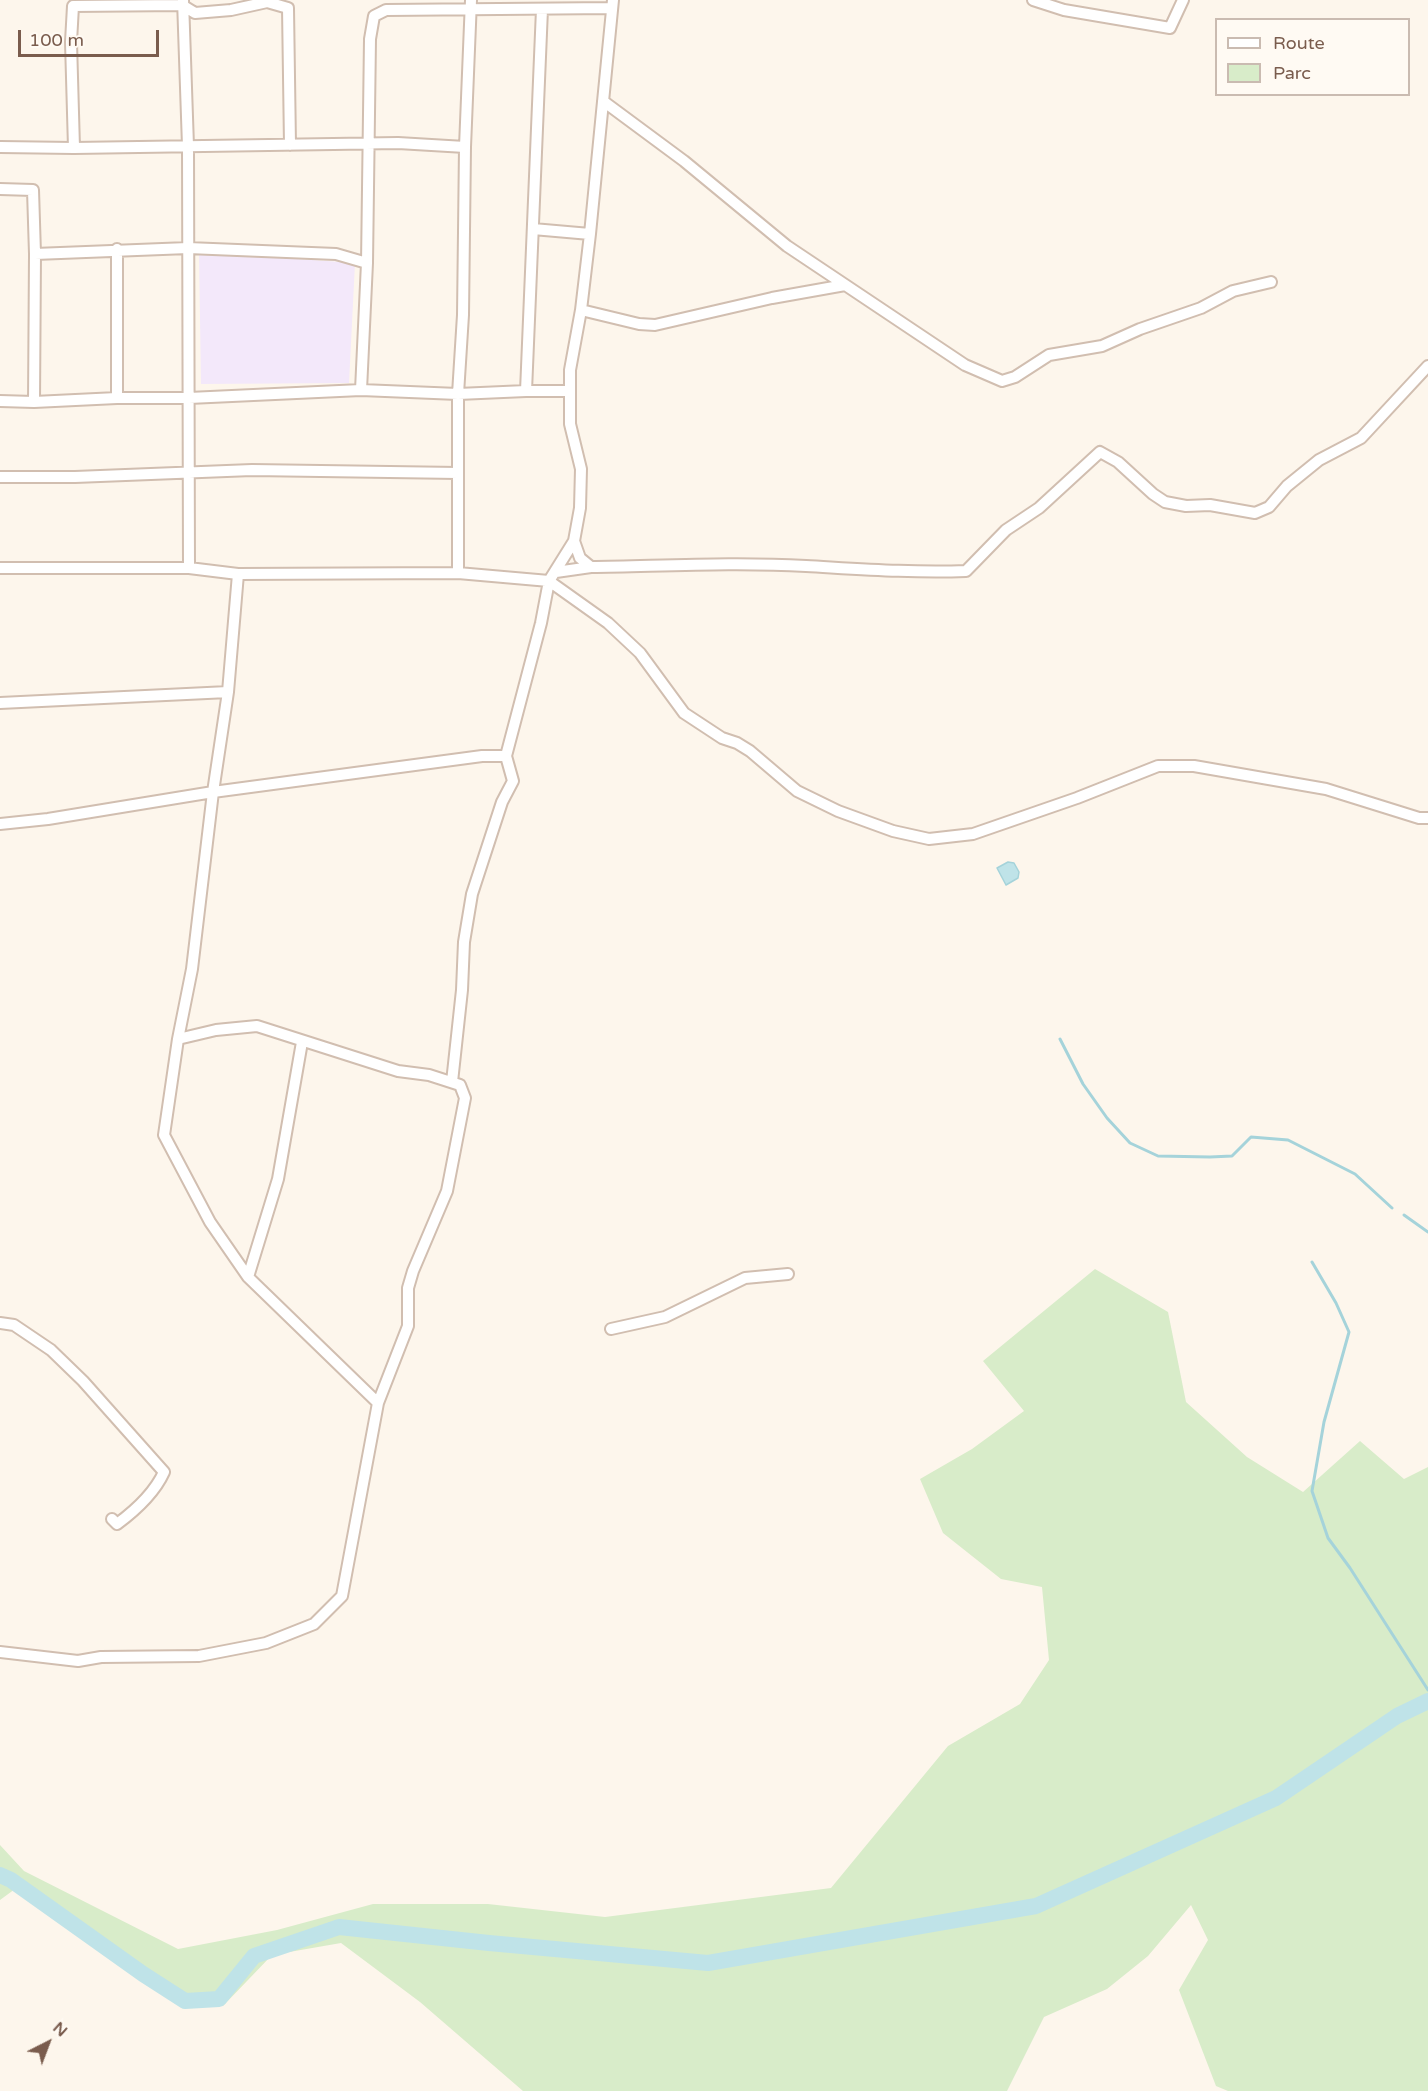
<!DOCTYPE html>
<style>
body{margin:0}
#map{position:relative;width:1428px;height:2091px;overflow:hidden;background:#fdf6ec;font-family:"Varela Round",sans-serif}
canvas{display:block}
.legend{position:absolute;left:1215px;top:18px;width:195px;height:78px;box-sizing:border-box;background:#fffaf3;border:2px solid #cabbb1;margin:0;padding:8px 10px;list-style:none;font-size:18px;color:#7a5c4d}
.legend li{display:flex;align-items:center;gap:12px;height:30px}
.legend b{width:30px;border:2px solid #cabbb1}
.north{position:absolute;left:18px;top:2013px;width:60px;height:60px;-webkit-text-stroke:4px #fffaf3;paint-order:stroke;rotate:42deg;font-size:16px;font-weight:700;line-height:24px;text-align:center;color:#7a5c4d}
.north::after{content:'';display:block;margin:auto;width:21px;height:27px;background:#7a5c4d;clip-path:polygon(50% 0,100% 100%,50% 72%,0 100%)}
.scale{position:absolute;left:18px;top:30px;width:141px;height:27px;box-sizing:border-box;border:3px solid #7a5c4d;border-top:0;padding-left:8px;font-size:18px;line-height:21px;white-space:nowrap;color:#7a5c4d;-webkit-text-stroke:4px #fffaf3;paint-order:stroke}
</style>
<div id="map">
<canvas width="1428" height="2091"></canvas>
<ul class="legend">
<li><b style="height:8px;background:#fff"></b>Route</li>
<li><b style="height:16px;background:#d8ecc9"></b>Parc</li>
</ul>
<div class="north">N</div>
<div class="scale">100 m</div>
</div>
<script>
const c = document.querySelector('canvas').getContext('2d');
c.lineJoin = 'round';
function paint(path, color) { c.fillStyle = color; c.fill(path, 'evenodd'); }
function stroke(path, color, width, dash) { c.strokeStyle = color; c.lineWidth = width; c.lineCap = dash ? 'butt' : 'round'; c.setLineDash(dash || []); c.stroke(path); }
const education = new Path2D(`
 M199,252L355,263L349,383L201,384Z`);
const green = new Path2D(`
 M1095,1269L1168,1312L1186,1402L1247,1457L1303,1492L1360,1441L1404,1479L1428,1467V2091H1228L1216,2086L1179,1990L1208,1940L1191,1905L1148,1956L1107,1989L1044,2017L1007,2091H523L420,2002L341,1943L272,1955L223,2006L188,2005L131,1972L15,1889L0,1900V1845L24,1871L178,1949L277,1930L373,1904H488L605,1917L831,1888L948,1746L1020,1704L1049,1660L1042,1587L1001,1579L943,1533L920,1479L972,1449L1024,1411L983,1361Z`);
const water = new Path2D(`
 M1008,862L1014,863L1019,872L1018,878L1006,885L997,868Z`);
const stream = new Path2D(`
 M1060,1039L1083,1084L1107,1118L1130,1143L1158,1156L1210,1157L1232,1156L1251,1137L1288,1140L1355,1174L1392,1208
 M1404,1215L1428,1232
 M1312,1262L1336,1303L1349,1332L1324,1422L1312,1491L1328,1538L1350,1568L1428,1690`);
const river = new Path2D(`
 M0,1875L11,1880L143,1974L185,2001L219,1999L254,1956L339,1927L489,1943L708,1963L1036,1906L1276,1798L1397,1716L1428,1701`);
const minor = new Path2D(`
 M183,0L188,146L189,568
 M1033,0L1064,10L1170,28L1183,0
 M603,101L684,161L787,246L965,365L1002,381L1015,377L1049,355L1102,346L1140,329L1201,308L1233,291L1271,282
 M0,147L74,148L398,143L465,147
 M74,148L71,42L73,6L182,5L195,13L231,10L267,2L288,8L290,145
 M0,189L33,190L35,254L34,402
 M533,229L590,234
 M35,254L188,248L336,254L367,263
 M581,310L639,324L655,325L772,298L845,285
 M361,390L367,263L370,39L374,16L386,10L612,8
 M526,391L542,9
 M117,398V249
 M0,401L34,402L117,398H189L361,390L458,394L526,391H569
 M0,477H75L252,470L458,473
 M574,541L580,558L591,567C663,566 735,562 806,566C860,569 912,573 966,571L1006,530L1039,508L1100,452L1118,462L1153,494L1165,502L1186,506L1210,505L1255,513L1269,507L1287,486L1319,460L1361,438L1428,366
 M0,568H189L238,574L458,573L549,581L608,623L640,653L684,713L722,738L737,743L750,751L797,791L838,811L893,831L929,839L973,834L1077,798L1158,766H1194L1326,789L1419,818H1428
 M556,572L591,567
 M458,573V394L463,315L465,147L471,0
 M0,703L228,692
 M0,824L48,819L213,792L482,756H506
 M178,1039L164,1135L210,1222L248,1277L378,1403
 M452,1082L462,990L464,942L472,894L502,802L513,781L506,756L541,623L549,581L574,541L580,508L581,469L570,424V370L581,310L590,234L613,0
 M248,1277L278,1179L302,1042
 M0,1323L14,1325L51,1350L83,1381L164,1472C154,1494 136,1510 117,1524L112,1519
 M611,1329L665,1317L745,1278L788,1274
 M0,1652L78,1661L101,1657L199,1656L266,1643L314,1624L342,1596L378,1403L408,1326V1288L413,1271L447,1191L465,1098L460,1085L429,1075L398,1071L257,1026L216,1030L178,1039L192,969L213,792L228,692L238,574`);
paint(education, '#f3e8fa');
paint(green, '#d8ecc9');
paint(water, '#bfe3e8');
stroke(water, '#a5d3da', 1.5);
stroke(stream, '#a5d3da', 3);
stroke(river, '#bfe3e8', 16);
stroke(minor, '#d1beb0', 14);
stroke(minor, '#fff', 10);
</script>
